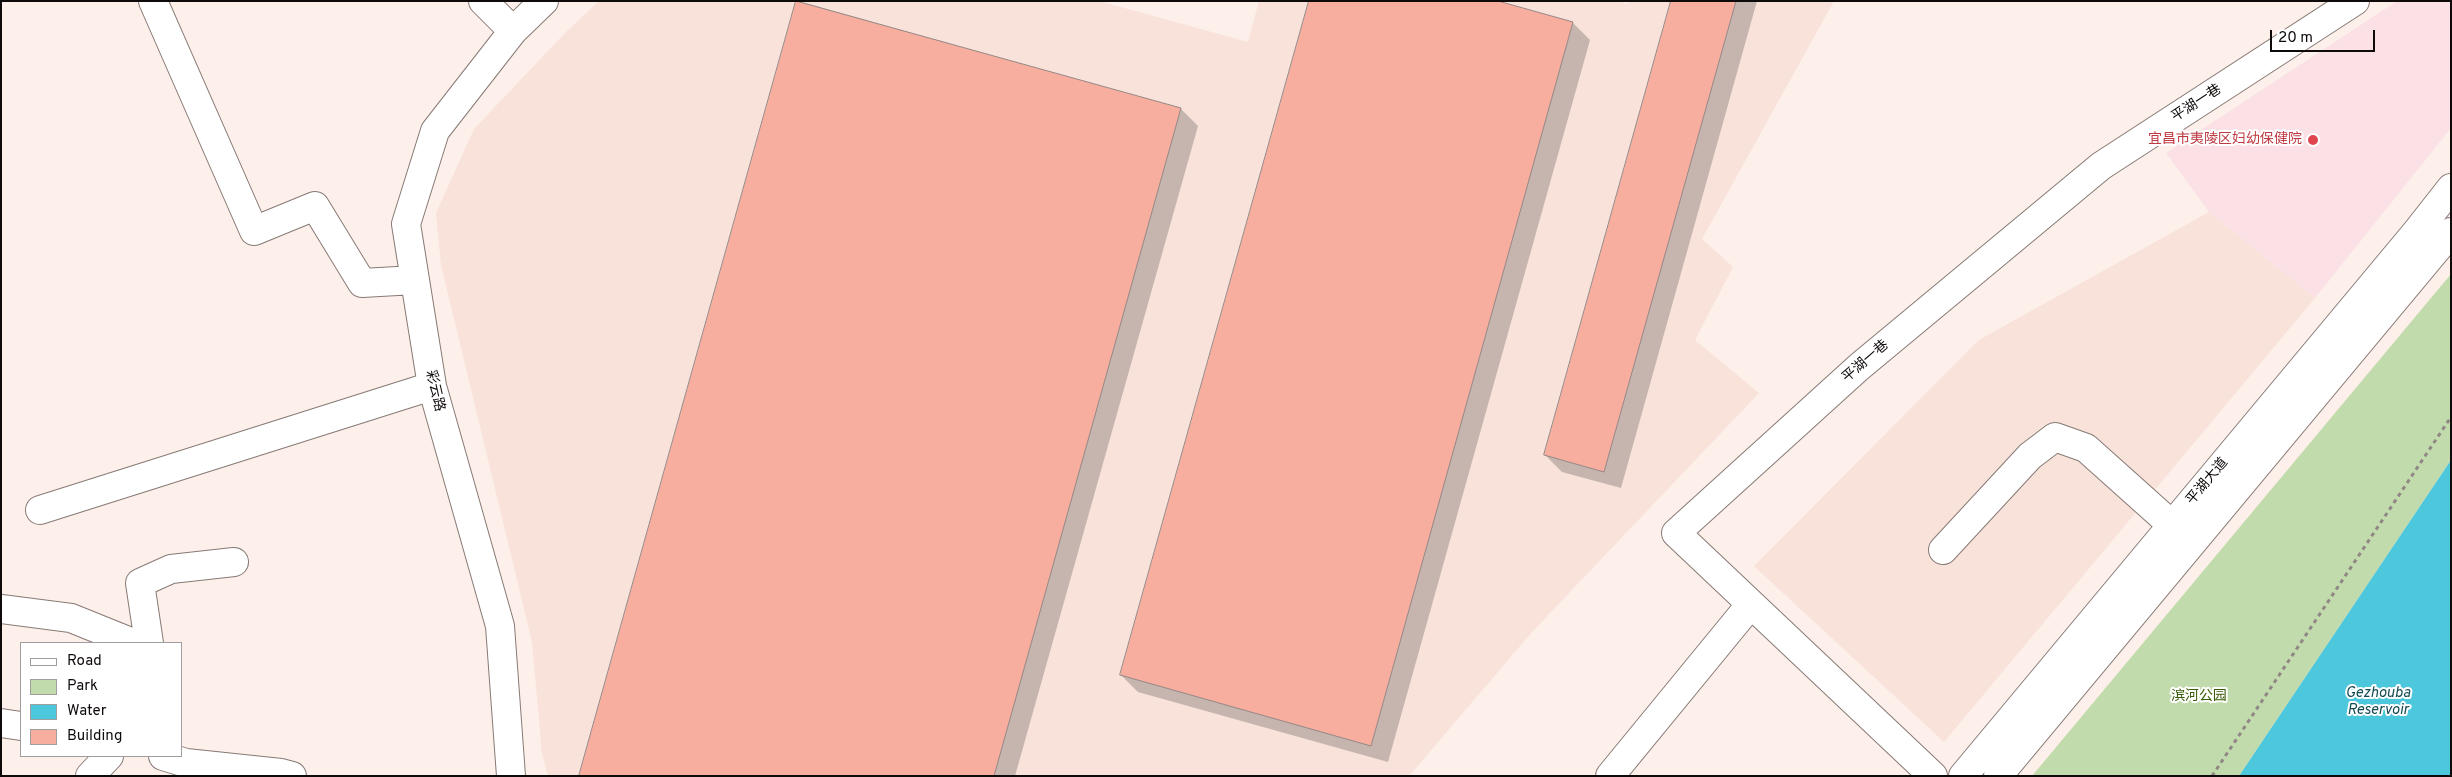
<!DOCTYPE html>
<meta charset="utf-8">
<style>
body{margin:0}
#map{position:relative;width:2452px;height:777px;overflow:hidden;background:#fdefea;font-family:Overpass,sans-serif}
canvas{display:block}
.frame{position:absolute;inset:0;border:2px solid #0e0a09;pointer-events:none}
.legend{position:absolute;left:20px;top:642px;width:162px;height:115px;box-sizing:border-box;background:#fff;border:1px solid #9f9d9d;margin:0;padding:6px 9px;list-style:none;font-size:15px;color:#0e0a09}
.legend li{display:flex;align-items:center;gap:10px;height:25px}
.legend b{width:25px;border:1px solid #9f9d9d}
.scale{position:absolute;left:2270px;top:30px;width:105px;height:22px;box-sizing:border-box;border:2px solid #0e0a09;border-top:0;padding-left:6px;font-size:15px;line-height:18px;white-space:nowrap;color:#0e0a09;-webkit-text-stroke:4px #fff;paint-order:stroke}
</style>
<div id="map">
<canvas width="2452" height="777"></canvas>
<div class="frame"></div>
<ul class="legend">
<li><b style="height:6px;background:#fff"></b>Road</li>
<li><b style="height:14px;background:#c2dbad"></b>Park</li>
<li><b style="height:14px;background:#4cc7db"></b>Water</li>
<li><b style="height:14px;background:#f7ae9f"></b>Building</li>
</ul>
<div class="scale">20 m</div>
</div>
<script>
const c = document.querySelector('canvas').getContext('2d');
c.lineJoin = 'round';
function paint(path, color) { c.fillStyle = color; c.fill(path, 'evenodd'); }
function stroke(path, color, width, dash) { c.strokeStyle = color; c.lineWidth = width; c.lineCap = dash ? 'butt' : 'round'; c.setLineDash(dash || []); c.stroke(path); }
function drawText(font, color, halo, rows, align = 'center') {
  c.font = font + ' Overpass,"Noto Sans SC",sans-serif'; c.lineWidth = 4; c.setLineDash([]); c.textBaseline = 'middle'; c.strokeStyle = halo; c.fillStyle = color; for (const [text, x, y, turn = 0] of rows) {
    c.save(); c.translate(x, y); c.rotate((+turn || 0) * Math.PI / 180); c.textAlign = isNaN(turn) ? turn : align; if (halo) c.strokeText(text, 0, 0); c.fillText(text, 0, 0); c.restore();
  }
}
const built = new Path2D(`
 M599,1H1099L1248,42L1259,1H1619L1627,4L1629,1H1834L1702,239L1733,267L1695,340L1759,393L1532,632L1409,776H548L542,754L532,642L441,265L436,213L474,129L567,31Z
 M2209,212L2315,298L1944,742L1754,566L1979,340Z`);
const medical = new Path2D(`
 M2397,1H2451V128L2315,298L2209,212L2166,153Z`);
const green = new Path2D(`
 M2451,274V460L2239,776H2032Z`);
const water = new Path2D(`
 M2451,460V776H2239Z`);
const shadow = new Path2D(`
 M798,1L1181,109L1198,126L1015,776H580Z
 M1494,1L1573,23L1590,40L1388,762L1138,692L1121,675Z
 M1672,1H1757L1621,488L1562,472L1545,455Z`);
const building = new Path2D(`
 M796,1L1181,108L994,776H579Z
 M1309,1H1498L1573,22L1371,746L1120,675Z
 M1671,1H1736L1604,472L1544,455Z`);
const path = new Path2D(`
 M2212,776L2451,417`);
const minor = new Path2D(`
 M153,1L254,231L315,206L362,283L415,280
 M483,1L513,31
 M40,510L432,386
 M1943,550L2030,456L2055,437L2086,448L2172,525
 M1,609L71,618L133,643
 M149,643L140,583L171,569L234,562
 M1,723L21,726
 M163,756L186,763L281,773L292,776
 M90,776L109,756
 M511,776L500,626L432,386L406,224L435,131L513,31L544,1
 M1610,776L1751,604
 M1933,776L1676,533L1859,367L2101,166L2355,1`);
const major = new Path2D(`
 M1963,776L2418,230L2451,188
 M1998,776L2451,232`);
const markers = [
 [2313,140,6,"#e0444e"]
];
const streetNames = [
 ["平湖一巷",2197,104,-33],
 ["平湖一巷",1866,362,-41],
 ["彩云路",434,391,77],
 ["平湖大道",2208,482,-50]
];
const healthNames = [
 ["宜昌市夷陵区妇幼保健院",2302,140]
];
const parkNames = [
 ["滨河公园",2199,697]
];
const waterNames = [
 ["Gezhouba",2378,694],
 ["Reservoir",2378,711]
];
paint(built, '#f8e2da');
paint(medical, '#fbe1e5');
paint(green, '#c2dbad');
paint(water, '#4cc7db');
paint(shadow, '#0003');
paint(building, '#f7ae9f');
stroke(building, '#968886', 1);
stroke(minor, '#877a75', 30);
stroke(major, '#877a75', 30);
stroke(path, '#918784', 3, [4, 4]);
stroke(minor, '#fff', 28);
stroke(major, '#fff', 28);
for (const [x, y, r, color] of markers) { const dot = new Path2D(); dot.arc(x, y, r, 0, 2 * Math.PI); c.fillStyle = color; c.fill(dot); stroke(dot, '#fff', 2); }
drawText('14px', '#0e0a09', '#fff', streetNames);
drawText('14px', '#be3a42', '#fff', healthNames, 'right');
drawText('14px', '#395b07', '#fff', parkNames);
drawText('italic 15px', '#154b53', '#fff', waterNames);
</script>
